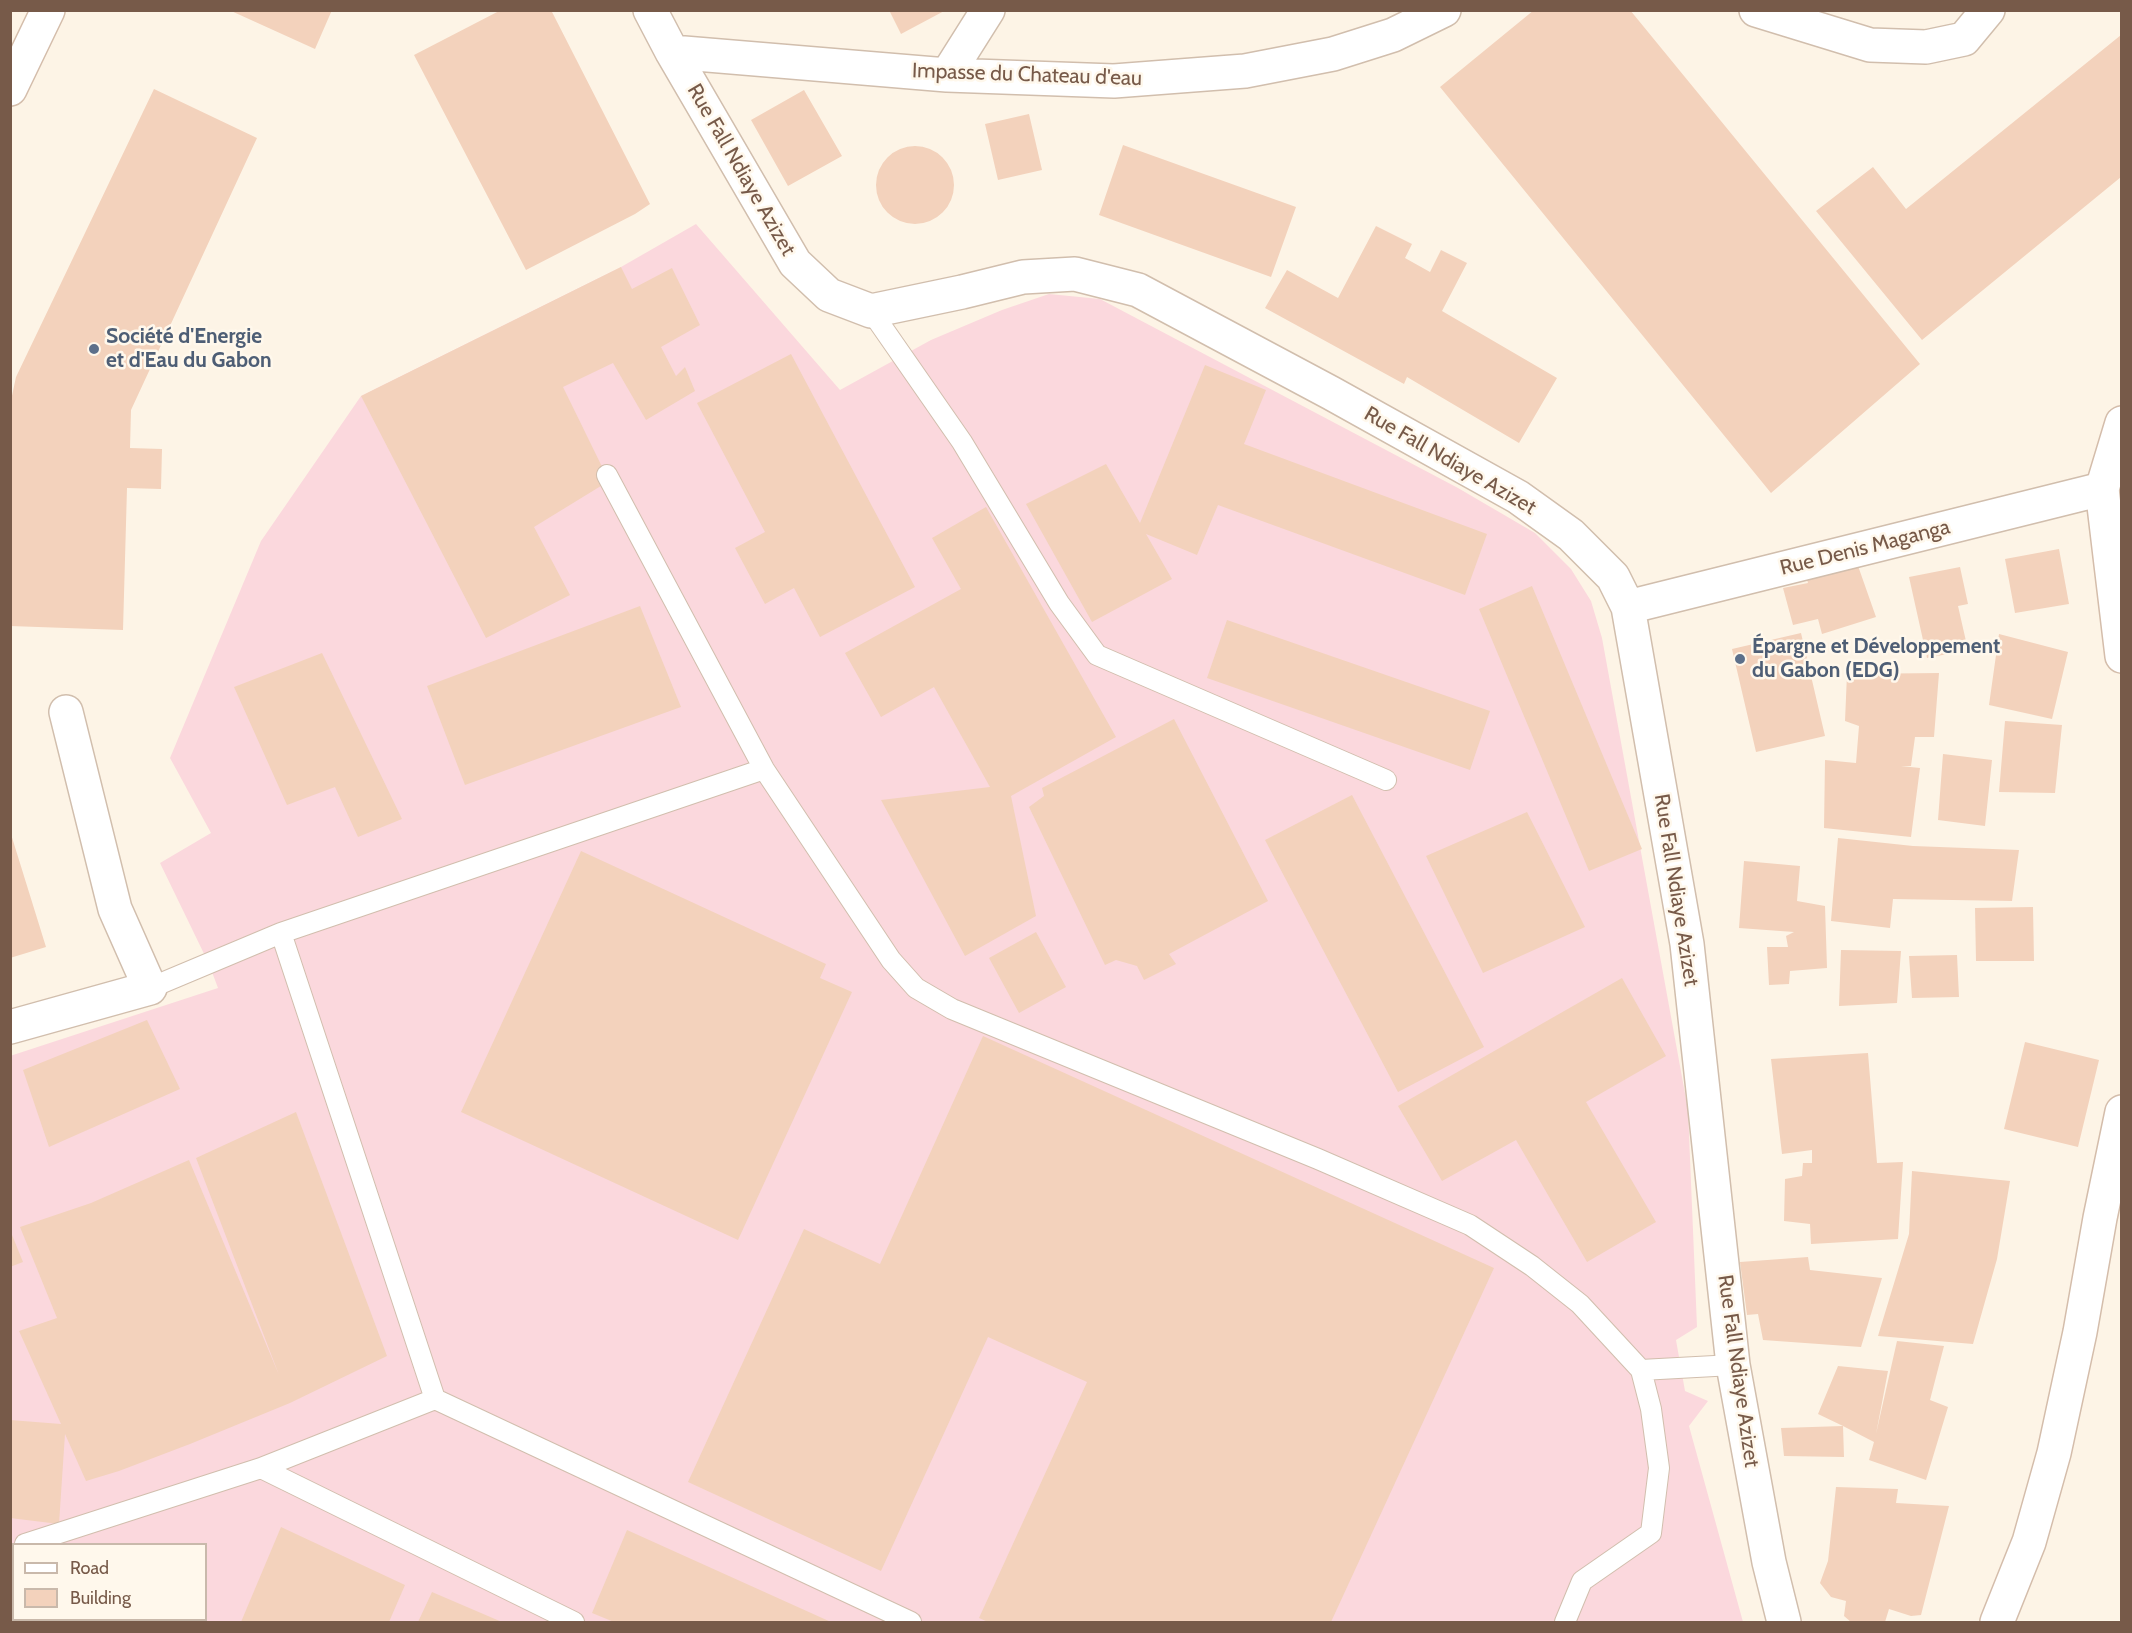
<!DOCTYPE html>
<meta charset="utf-8">
<style>
body{margin:0}
#map{position:relative;width:2132px;height:1633px;overflow:hidden;background:#fdf4e6;font-family:Cabin,sans-serif}
canvas{display:block}
.frame{position:absolute;inset:0;border:12px solid #775a49;pointer-events:none}
.legend{position:absolute;left:12px;top:1543px;width:195px;height:78px;box-sizing:border-box;background:#fff8ec;border:2px solid #c9b9ab;margin:0;padding:8px 10px;list-style:none;font-size:18px;color:#775a49}
.legend li{display:flex;align-items:center;gap:12px;height:30px}
.legend b{width:30px;border:2px solid #c9b9ab}
</style>
<div id="map">
<canvas width="2132" height="1633"></canvas>
<div class="frame"></div>
<ul class="legend">
<li><b style="height:8px;background:#fff"></b>Road</li>
<li><b style="height:16px;background:#f3d2bc"></b>Building</li>
</ul>
</div>
<script>
const c = document.querySelector('canvas').getContext('2d');
c.lineJoin = 'round';
function paint(path, color) { c.fillStyle = color; c.fill(path, 'evenodd'); }
function stroke(path, color, width, dash) { c.strokeStyle = color; c.lineWidth = width; c.lineCap = dash ? 'butt' : 'round'; c.setLineDash(dash || []); c.stroke(path); }
function drawText(font, color, halo, rows, align = 'center') {
  c.font = font + ' Cabin,sans-serif'; c.lineWidth = 5; c.setLineDash([]); c.textBaseline = 'middle'; c.strokeStyle = halo; c.fillStyle = color; for (const [text, x, y, turn = 0] of rows) {
    c.save(); c.translate(x, y); c.rotate((+turn || 0) * Math.PI / 180); c.textAlign = isNaN(turn) ? turn : align; if (halo) c.strokeText(text, 0, 0); c.fillText(text, 0, 0); c.restore();
  }
}
const medical = new Path2D(`
 M696,224L840,390L931,340L1002,310L1049,294L1100,299L1458,488L1535,533L1571,569L1591,601L1602,638L1688,1110L1697,1327L1676,1340L1685,1391L1708,1401L1689,1426L1743,1622H11L10,1056L218,988L209,964L160,863L211,833L170,758L261,541L361,396L621,267ZM14,1544H206V1620H14Z`);
const building = new Path2D(`
 M229,10H332L315,49Z
 M501,10H551L650,204L635,214L526,270L414,55Z
 M889,10H946L901,34Z
 M1534,10H1630L1920,364L1771,493L1440,87Z
 M2121,35V177L1922,340L1816,211L1873,167L1906,209Z
 M154,89L257,138L131,410L130,448L162,449L161,489L127,488L123,630L10,626V405L16,377Z
 M804,90L842,156L788,186L751,120Z
 M1029,114L1042,170L998,180L985,124Z
 M1123,145L1296,207L1271,277L1099,215Z
 M876 185a39 39 0 1 1 78 0a39 39 0 1 1-78 0Z
 M1376,226L1412,244L1405,258L1430,272L1441,250L1467,263L1442,311L1557,378L1519,443L1407,377L1404,384L1265,308L1287,270L1338,298Z
 M621,267L632,289L672,268L700,325L661,347L676,376L685,367L695,391L646,420L613,363L563,387L609,481L534,527L570,595L486,638L361,396Z
 M791,354L915,587L820,637L794,588L765,604L735,548L765,532L697,403Z
 M1205,365L1266,390L1244,444L1487,534L1465,595L1218,505L1197,555L1146,534L1172,579L1092,622L1026,504L1106,464L1140,523Z
 M986,507L1116,737L1011,796L1036,916L965,956L881,800L990,787L934,687L881,717L845,653L961,589L932,538Z
 M2059,549L2069,604L2015,613L2005,559Z
 M1857,563L1876,617L1822,634L1818,619L1793,625L1783,588L1808,583L1805,573Z
 M1960,567L1968,604L1958,606L1968,650L1927,658L1909,577Z
 M1532,586L1642,849L1589,871L1479,609Z
 M640,606L681,707L465,785L427,686Z
 M1227,620L1490,711L1470,770L1207,678Z
 M1801,633L1825,736L1756,752L1732,649Z
 M1999,634L2068,652L2052,719L1989,705Z
 M322,653L402,819L358,837L335,787L287,805L234,687Z
 M1939,673L1934,737H1915L1911,766H1901L1920,768L1911,837L1824,828L1825,760L1856,763L1859,726L1845,721L1847,674Z
 M1174,719L1268,901L1169,954L1176,964L1144,980L1137,966L1116,960L1105,965L1029,807L1044,796L1042,788Z
 M2005,721L2062,725L2055,793L1999,792Z
 M1943,754L1992,760L1985,826L1938,820Z
 M1352,795L1484,1047L1398,1092L1265,840Z
 M1527,812L1585,927L1483,973L1426,856Z
 M10,831L46,947L10,958Z
 M1838,838L1913,846L2019,850L2012,901L1893,899L1890,928L1831,921Z
 M581,851L826,964L820,978L852,992L738,1240L461,1112Z
 M1744,861L1800,866L1797,901L1825,906L1827,968L1790,971L1789,984L1769,985L1767,947H1788L1786,936L1794,932L1739,928Z
 M2033,907L2034,961H1976L1975,908Z
 M1036,932L1066,987L1019,1013L989,958Z
 M1841,950L1901,951L1897,1003L1839,1006Z
 M1957,955L1959,997L1912,998L1909,956Z
 M1622,978L1666,1056L1586,1102L1656,1222L1587,1262L1516,1140L1442,1181L1398,1106Z
 M147,1020L180,1089L49,1147L23,1070Z
 M983,1036L1494,1268L1331,1622H988L979,1618L1087,1382L988,1337L881,1571L688,1482L804,1229L880,1264Z
 M2025,1042L2099,1060L2078,1147L2004,1129Z
 M1868,1053L1877,1163L1903,1162L1898,1239L1811,1244L1810,1224L1784,1221L1785,1179L1802,1176L1803,1163H1812V1150L1782,1154L1771,1059Z
 M296,1112L387,1356L290,1403L190,1444L119,1471L86,1481L65,1434L59,1524L10,1518V1420L61,1424L19,1331L57,1318L20,1227L91,1203L189,1160L279,1375L196,1158Z
 M1912,1171L2010,1181L1997,1259L1973,1344L1878,1336L1909,1234Z
 M10,1230L23,1262L10,1267Z
 M1808,1257L1810,1270L1882,1278L1861,1347L1763,1340L1758,1314L1747,1315L1740,1262Z
 M1897,1341L1944,1346L1930,1400L1948,1407L1926,1480L1869,1460L1874,1442L1843,1426L1844,1457L1784,1456L1781,1428L1843,1426L1818,1414L1838,1366L1888,1371L1876,1434Z
 M1836,1487L1898,1489L1896,1503L1949,1506L1921,1615L1911,1616L1889,1609L1885,1622H1851L1844,1616L1846,1601L1831,1597L1820,1583L1828,1561Z
 M281,1527L405,1585L389,1622H241Z
 M627,1530L831,1622H614L592,1613Z
 M432,1592L502,1622H418Z
 M14,1615V1620H169L170,1622H10V1616Z`);
const lane = new Path2D(`
 M871,311L962,442L1059,603L1097,655L1386,780
 M607,475L764,769L891,960L916,988L952,1009L1318,1159L1470,1225L1532,1266L1580,1304L1641,1370L1733,1365
 M281,933L435,1399L911,1622
 M150,988L281,933L764,769
 M261,1468L574,1622
 M25,1544L261,1468L435,1399
 M1565,1622L1582,1581L1651,1533L1659,1468L1651,1409L1641,1370`);
const street = new Path2D(`
 M650,10L672,52L795,263L829,295L871,311L962,292L1023,277L1075,274L1138,290L1331,393L1518,497L1571,535L1613,577L1628,607L1687,944L1733,1365L1769,1562L1784,1622
 M1756,10L1870,45L1926,47L1964,39L1988,10
 M672,52L947,75L1114,81L1245,71L1333,54L1393,35L1444,10
 M947,75L988,10
 M1628,607L2102,489
 M10,1027L150,988L115,909L66,712`);
const secondary = new Path2D(`
 M10,89L48,10
 M2122,423L2102,489L2122,656
 M1997,1622L2029,1542L2054,1453L2080,1332L2100,1218L2122,1112`);
const markers = [
 [94,349,6,"#5c6f8a"],
 [1740,659,6,"#5c6f8a"]
];
const streetNames = [
 ["Impasse du Chateau d'eau",1027,75,2],
 ["Rue Fall Ndiaye Azizet",741,170,60],
 ["Rue Fall Ndiaye Azizet",1450,461,30],
 ["Rue Denis Maganga",1865,548,-14],
 ["Rue Fall Ndiaye Azizet",1676,890,81],
 ["Rue Fall Ndiaye Azizet",1738,1371,82]
];
const serviceNames = [
 ["Société d'Energie",106,337],
 ["et d'Eau du Gabon",106,361],
 ["Épargne et Développement",1752,647],
 ["du Gabon (EDG)",1752,671]
];
paint(medical, '#fbd8dd');
paint(building, '#f3d2bc');
stroke(lane, '#d1bead', 22);
stroke(street, '#d1bead', 36);
stroke(secondary, '#d4bdab', 36);
stroke(lane, '#fff', 20);
stroke(street, '#fff', 33);
stroke(secondary, '#fff', 33);
for (const [x, y, r, color] of markers) { const dot = new Path2D(); dot.arc(x, y, r, 0, 2 * Math.PI); c.fillStyle = color; c.fill(dot); stroke(dot, '#fff8ec', 2); }
drawText('21px', '#775a49', '#fff8ec', streetNames);
drawText('bold 21px', '#4e5e75', '#fff8ec', serviceNames, 'left');
</script>
